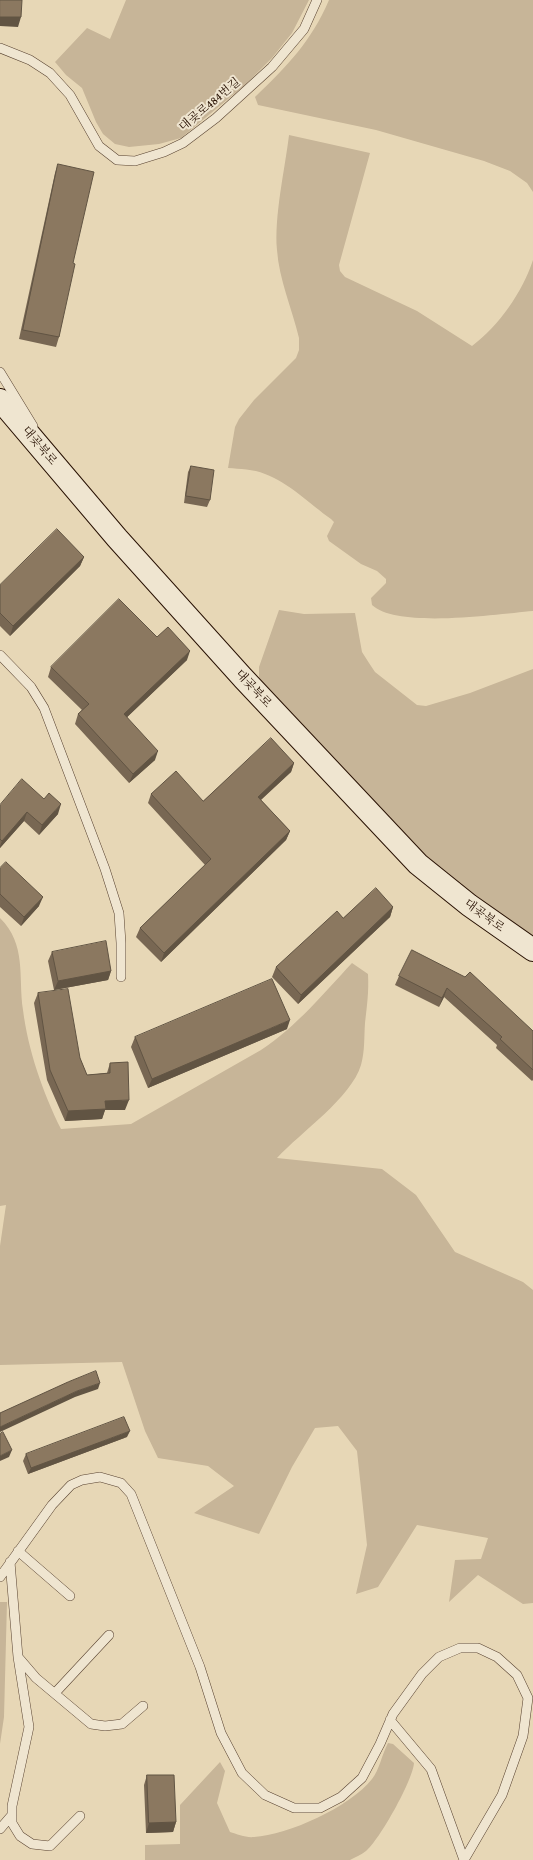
<!DOCTYPE html>
<meta charset="utf-8">
<style>
body{margin:0}
canvas{display:block;background:#e7d7b6}
</style>
<canvas width="533" height="1860"></canvas>
<script>
const c = document.querySelector('canvas').getContext('2d');
c.lineJoin = 'round';
function paint(path, color) { c.fillStyle = color; c.fill(path, 'evenodd'); }
function stroke(path, color, width, dash) { c.strokeStyle = color; c.lineWidth = width; c.lineCap = dash ? 'butt' : 'round'; c.setLineDash(dash || []); c.stroke(path); }
function drawText(font, color, halo, rows, align = 'center') {
  c.font = font + ' "Gentium Book Plus","Noto Serif KR",serif'; c.lineWidth = 4; c.setLineDash([]); c.textBaseline = 'middle'; c.strokeStyle = halo; c.fillStyle = color; for (const [text, x, y, turn = 0] of rows) {
    c.save(); c.translate(x, y); c.rotate((+turn || 0) * Math.PI / 180); c.textAlign = isNaN(turn) ? turn : align; if (halo) c.strokeText(text, 0, 0); c.fillText(text, 0, 0); c.restore();
  }
}
const green = new Path2D(`
 M126,0H309L292,33L272,58L245,85L181,138L159,144L129,147L115,144L103,134L96,122L82,88L66,75L55,62L87,28L110,39Z
 M329,0H533V192L527,183L510,171L484,161L376,130L258,105L255,97C287,66 311,42 329,0Z
 M289,135L370,153L339,265L340,271L345,277L417,311L472,346C499,326 523,291 533,260V611C497,614 398,629 372,605L371,598L386,583V579L377,571L361,564L329,541L327,536L334,522L331,519C311,505 288,482 265,474C253,469 240,469 228,468L235,427L239,419L254,400L296,358L299,350V338C292,309 279,279 277,250C274,216 285,169 289,135Z
 M279,610L304,614L355,613L362,652L369,663L375,672L417,705L426,706L470,693L533,669V949L448,889L266,687L259,677V667Z
 M0,918C27,945 18,976 23,1010C28,1050 43,1093 61,1129L131,1124L261,1050C297,1026 323,994 352,963L368,974C369,991 367,1006 365,1023C364,1037 365,1051 361,1065C351,1098 301,1132 277,1158L382,1169L416,1195L455,1252L523,1282L533,1290V1603L523,1604L478,1575L449,1602L455,1560L481,1559L488,1538L417,1525L378,1587L356,1594L367,1545L357,1451L338,1426L315,1428L292,1467L259,1534L194,1513L234,1486L208,1466L158,1458L145,1431L122,1362L0,1365V1246L6,1205L0,1206Z
 M0,1602H7L4,1717L0,1744Z
 M388,1743L393,1744L414,1763C413,1780 379,1841 366,1851C361,1855 355,1857 350,1860H145V1845L180,1844V1805L220,1762L225,1771L217,1803L230,1832C237,1834 246,1838 254,1837C288,1835 350,1807 372,1779C379,1771 382,1754 388,1743Z`);
const lane = new Path2D(`
 M0,48L30,60L50,73L70,95L99,146L117,160L135,161L164,152L183,143L216,118L272,67L304,29L317,0
 M0,372L33,426
 M0,655L31,687L44,708L105,869L119,913L121,943V977
 M18,1551L70,1596
 M10,1562L18,1657L29,1727L12,1806V1823L20,1836L32,1844L50,1846L80,1816
 M0,1577L52,1505L71,1485L82,1480L100,1477L121,1483L131,1494L200,1667L221,1733L242,1773L265,1795L294,1808H320L341,1797L362,1778L380,1744L393,1714L422,1674L439,1657L460,1648H478L497,1657L517,1675L528,1698L523,1736L502,1795L464,1860
 M18,1657L36,1678L91,1724L105,1726L122,1724L143,1706
 M55,1693L109,1635
 M390,1720L431,1769L464,1860
 M0,1829L12,1815`);
const secondary = new Path2D(`
 M0,400L117,538L243,678L418,864L469,905L533,950`);
const wall = new Path2D(`
 M58,164L73,263L59,337L56,347L19,339L55,173Z
 M191,466L210,500L207,507L184,503L188,472Z
 M84,557L80,566L10,636L0,626V585Z
 M157,637L187,660L127,717L155,760L129,783L75,724L78,714L82,710L48,677L51,667Z
 M294,763L291,772L261,800L290,831L286,840L161,962L136,937L140,928L205,865L148,803L151,794L203,801Z
 M44,799L58,814L39,835L24,821L0,848V805Z
 M0,868L39,906L21,926L0,907Z
 M393,907L390,917L298,1004L272,977L276,967Z
 M412,950L533,1031V1080L532,1081L496,1048L497,1045L444,997L439,1007L395,985L399,976Z
 M52,952L111,971L108,980L54,990L48,961Z
 M38,993L80,1058L87,1075L107,1073L110,1063L125,1110H105L102,1119L65,1121L47,1080L34,1003Z
 M287,1029L148,1088L131,1047L135,1037Z
 M127,1437L28,1474L23,1461L26,1454Z
 M147,1775L176,1822L173,1832L146,1833L144,1785Z`);
const shadedWall = new Path2D(`
 M0,17H21L18,27L0,26Z
 M84,557L80,566L10,636L13,626Z
 M190,651L187,660L121,723L124,714Z
 M158,751L155,760L129,783L133,774Z
 M294,763L291,772L254,806L258,797Z
 M61,804L58,814L39,835L42,825Z
 M27,812L24,821L0,848V846L2,841Z
 M290,831L286,840L161,962L164,953Z
 M43,897L39,906L21,926L24,917Z
 M393,907L390,917L298,1004L301,995Z
 M111,971L108,980L54,990L58,981Z
 M447,988L444,997L439,1007L442,998Z
 M290,1020L287,1029L148,1088L152,1079Z
 M129,1100L125,1110H105L102,1119L65,1121L68,1111L105,1101Z
 M100,1383L98,1389L75,1397L0,1432V1427L77,1391Z
 M130,1431L127,1437L28,1474L31,1468Z
 M12,1450L9,1457L0,1461V1456Z
 M176,1822L173,1832L146,1833L149,1823Z`);
const building = new Path2D(`
 M0,0H22L21,17H0Z
 M58,164L94,172L73,263L75,264L59,337L23,330Z
 M191,466L214,470L210,500L186,496Z
 M57,529L84,557L13,626L0,613V585Z
 M119,599L157,637L168,627L190,651L124,714L158,751L133,774L78,714L89,704L51,667Z
 M271,738L294,763L258,797L290,831L164,953L140,928L211,859L151,794L176,771L203,801Z
 M22,779L44,799L49,793L61,804L42,825L27,812L2,841L0,839V805Z
 M6,862L43,897L24,917L0,894V868Z
 M376,888L393,907L301,995L276,967L337,911L343,918Z
 M106,941L111,971L58,981L52,952Z
 M412,950L465,977L470,972L533,1031V1070L500,1039L502,1037L447,988L442,998L399,976Z
 M272,979L290,1020L152,1079L135,1037Z
 M68,989L80,1058L87,1075L110,1073V1063L128,1062L129,1100L105,1101L106,1109L68,1111L50,1070L38,993Z
 M96,1371L100,1383L77,1391L0,1427V1413L68,1382Z
 M124,1417L130,1431L31,1468L26,1454Z
 M3,1432L12,1450L0,1456V1434Z
 M147,1775H174L176,1822L149,1823Z`);
const streetNames = [
 ["대곶로484번길",210,105,-40],
 ["대곶북로",39,446,50],
 ["대곶북로",253,689,47],
 ["대곶북로",484,916,36]
];
paint(green, '#c7b598');
stroke(lane, '#584230', 10);
stroke(secondary, '#281103', 24);
stroke(lane, '#efe5d0', 9);
stroke(secondary, '#efe5d0', 22);
paint(wall, '#786753');
paint(shadedWall, '#615443');
paint(building, '#8b7860');
stroke(building, '#615443', 1);
drawText('12px', '#281103', '#efe5d0', streetNames);
</script>
